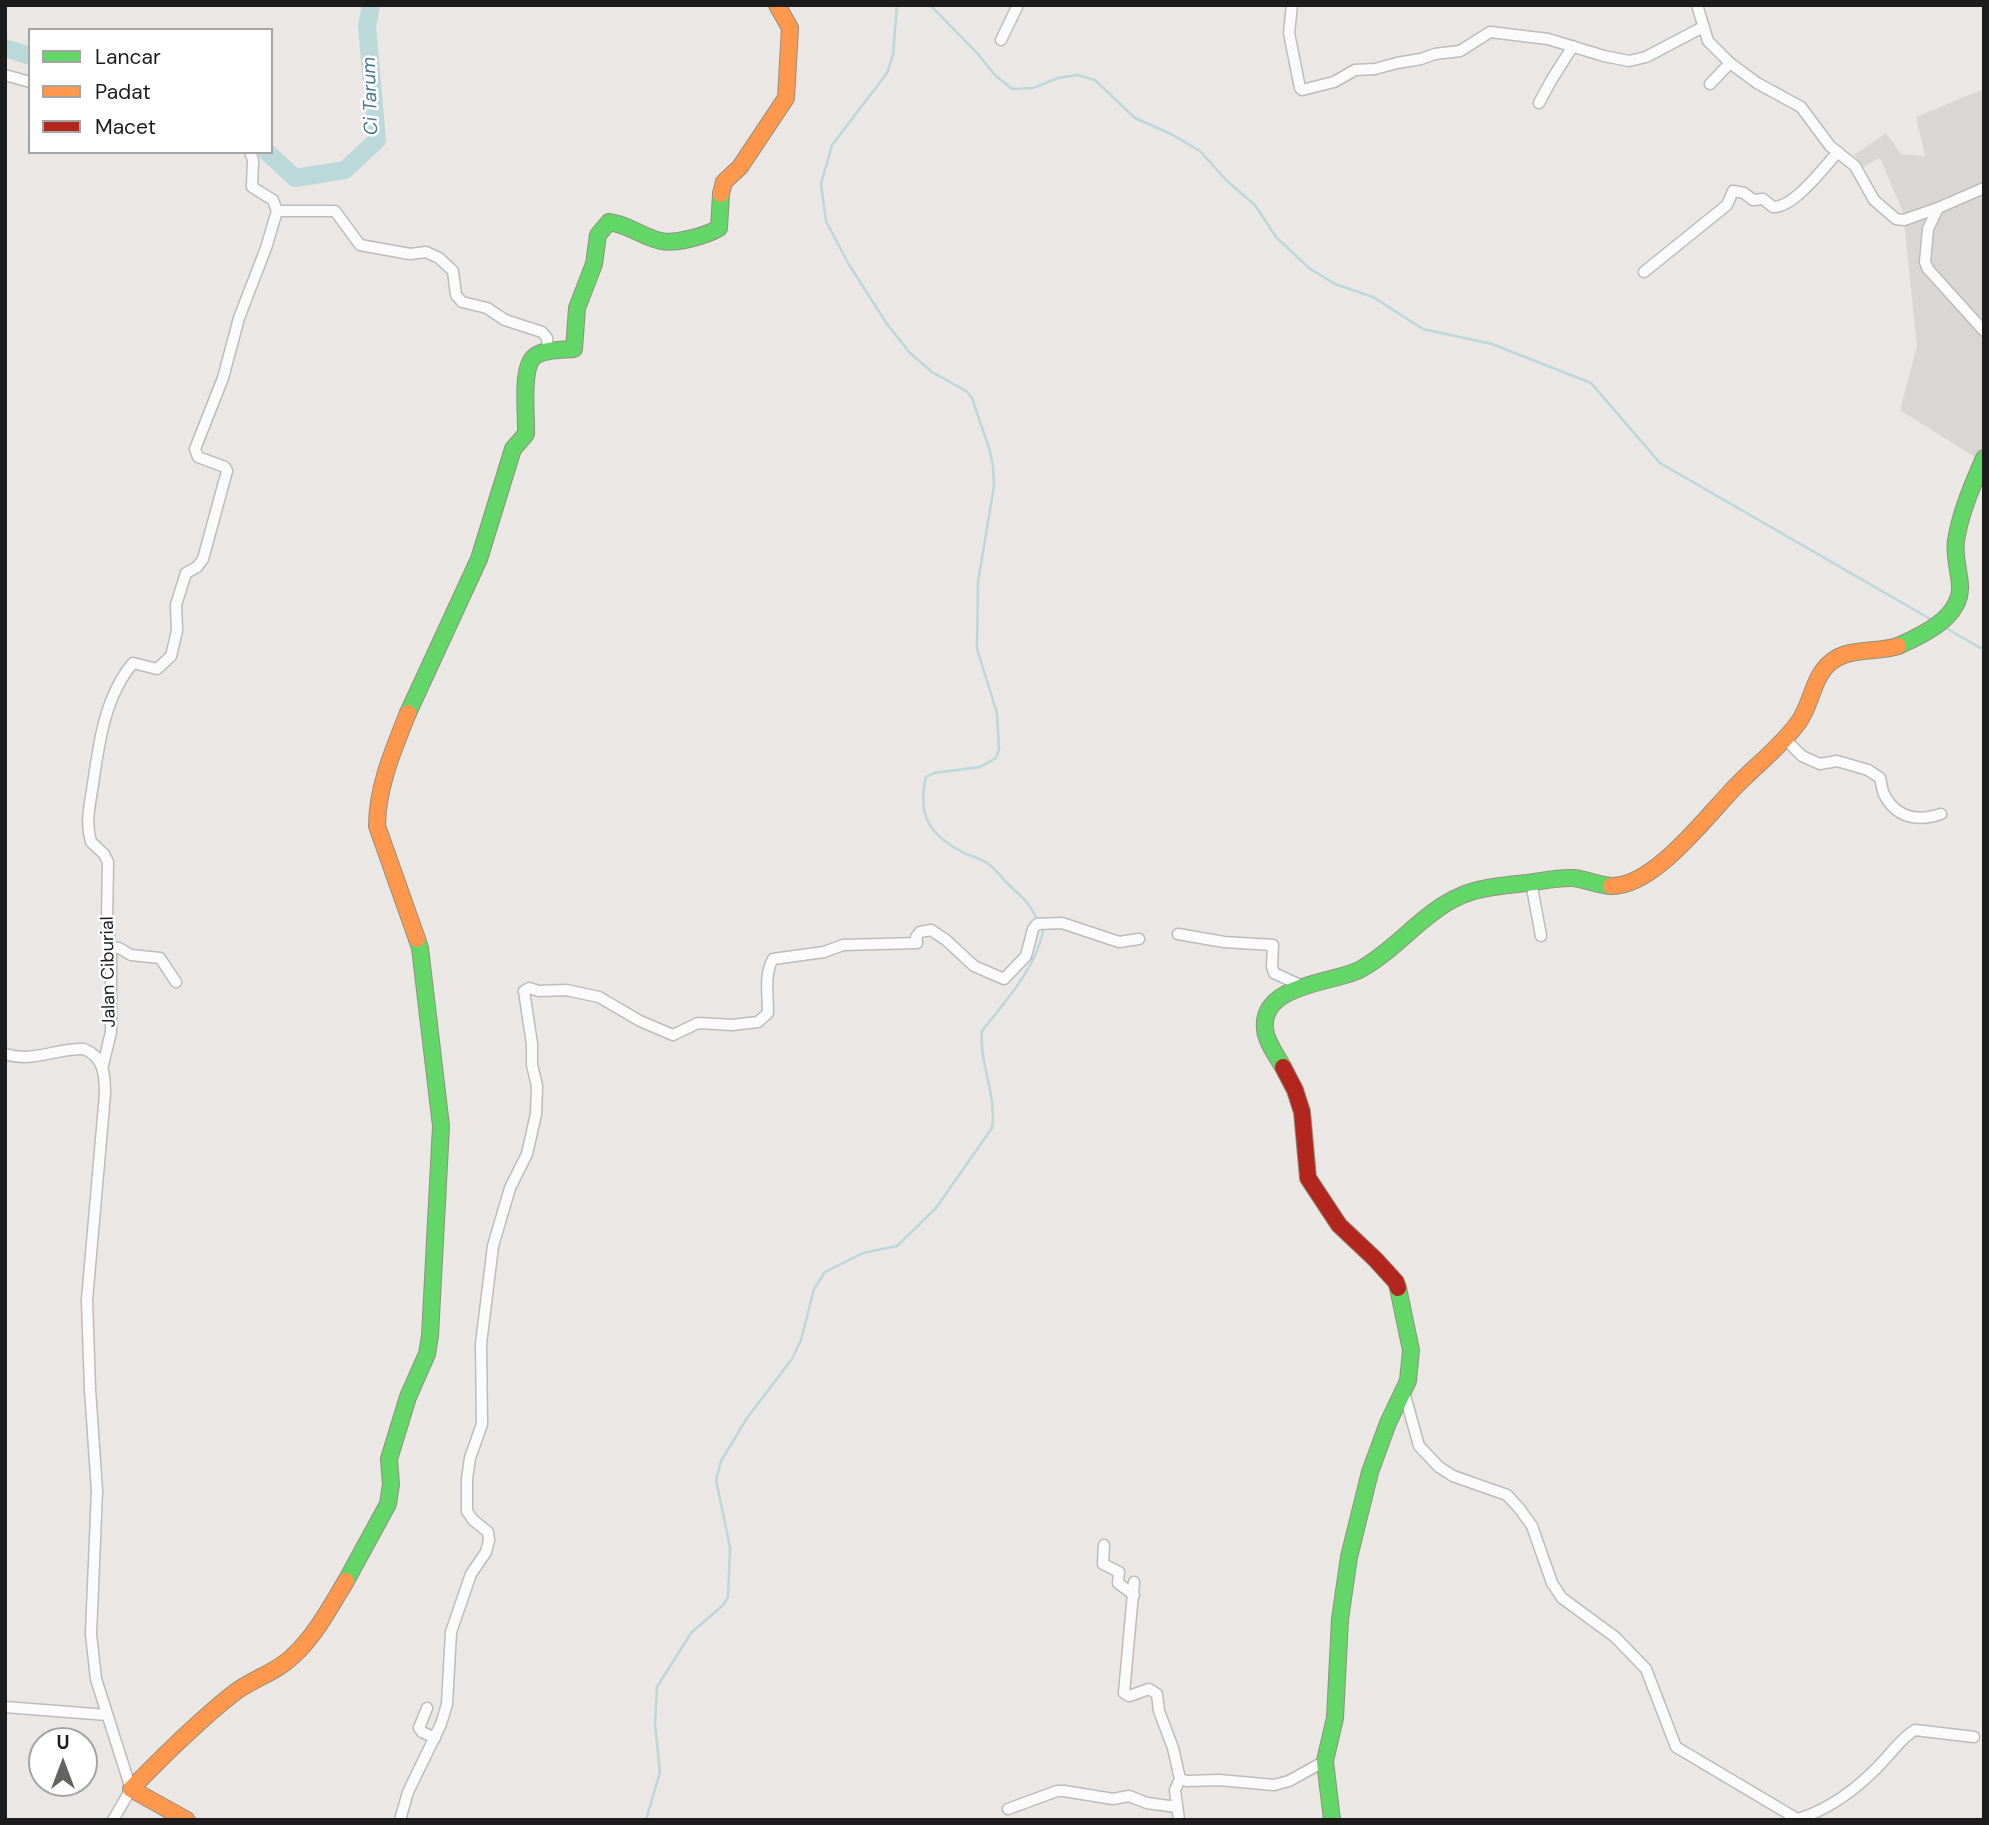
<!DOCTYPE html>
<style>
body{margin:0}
#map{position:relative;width:1989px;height:1825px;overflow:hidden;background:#eae7e4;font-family:"DM Sans",sans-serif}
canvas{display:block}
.frame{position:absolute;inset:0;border:7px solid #1c1c1c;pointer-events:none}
.legend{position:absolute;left:28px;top:28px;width:245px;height:126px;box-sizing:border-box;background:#fff;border:2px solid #a4a4a4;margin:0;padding:9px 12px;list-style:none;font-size:21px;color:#1c1c1c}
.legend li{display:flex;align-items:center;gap:14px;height:35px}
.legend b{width:35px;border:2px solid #a4a4a4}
.north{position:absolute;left:28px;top:1727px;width:70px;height:70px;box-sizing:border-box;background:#fff;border:2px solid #a4a4a4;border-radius:50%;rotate:0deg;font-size:19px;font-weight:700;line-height:28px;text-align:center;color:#1c1c1c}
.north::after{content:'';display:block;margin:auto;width:24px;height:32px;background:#646362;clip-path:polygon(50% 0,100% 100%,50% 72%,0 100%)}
</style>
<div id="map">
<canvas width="1989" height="1825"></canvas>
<div class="frame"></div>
<ul class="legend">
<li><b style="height:9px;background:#63d668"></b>Lancar</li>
<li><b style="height:9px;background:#ff974d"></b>Padat</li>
<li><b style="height:9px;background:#b3261e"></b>Macet</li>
</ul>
<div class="north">U</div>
</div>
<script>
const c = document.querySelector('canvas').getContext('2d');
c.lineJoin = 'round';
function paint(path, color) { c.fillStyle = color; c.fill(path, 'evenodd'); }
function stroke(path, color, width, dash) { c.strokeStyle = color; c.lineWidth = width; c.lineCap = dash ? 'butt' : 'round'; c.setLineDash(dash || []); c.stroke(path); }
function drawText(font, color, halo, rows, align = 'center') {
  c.font = font + ' "DM Sans",sans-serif'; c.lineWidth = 5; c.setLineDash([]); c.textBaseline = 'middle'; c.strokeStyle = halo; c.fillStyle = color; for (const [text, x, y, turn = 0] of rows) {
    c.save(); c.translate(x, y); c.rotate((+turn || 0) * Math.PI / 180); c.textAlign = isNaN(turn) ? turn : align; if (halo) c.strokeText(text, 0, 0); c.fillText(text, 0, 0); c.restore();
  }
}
const residential = new Path2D(`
 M1984,89V463L1900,410L1917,346L1903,212L1880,158L1863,167L1854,155L1886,133L1901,154L1925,156L1916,117Z`);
const stream = new Path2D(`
 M897,5L893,55L887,73L832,145L821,184L826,221L848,263L887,324L910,353L932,372L966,391L972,398L989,448L993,466L994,486L978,582L977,649L997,713L999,749L996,758L980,767L934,773L926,777C917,815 929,834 962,852C970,856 979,858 987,863C995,868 1000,876 1006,882C1022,898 1026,898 1037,919
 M930,5L977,53L994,74L1012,89L1033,88L1058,78L1078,75L1095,80L1135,118L1171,134L1200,151L1227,181L1255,205L1276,237L1309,268L1335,284L1373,297L1423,329L1492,344L1591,383L1660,463L1932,620
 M1944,627L1984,650
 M646,1820L660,1772L655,1724L657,1687L691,1633L723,1605L728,1597L730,1547L716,1480L721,1461L747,1418L792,1359L801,1340L814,1289L825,1272L863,1253L897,1246L936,1208L992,1128C997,1094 979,1064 982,1031C1006,1000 1034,971 1043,932L1041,928`);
const river = new Path2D(`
 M5,48L30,56
 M267,152L295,178L345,170L377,140L367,26L371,5`);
const street = new Path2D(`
 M1292,5L1289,33L1300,88L1302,90L1334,82L1355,70L1375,69L1397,63L1421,59L1435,54L1460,51L1490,32L1548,39L1604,56L1629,61L1646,57L1703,27
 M1697,5L1708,41L1730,63L1710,84
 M1001,40L1018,5
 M1730,63L1757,83L1801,107L1830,146L1855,166L1874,200L1896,219L1904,220L1938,208
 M5,75L30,82
 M1539,103L1552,79L1573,46
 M1984,188L1938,208L1928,229L1925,262L1928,269L1984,331
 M277,211H335L360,245L410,254L426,252L439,258L453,271L456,295L462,302L487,308L505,320L542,332L547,338L548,351
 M1644,272L1727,205L1733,191L1744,193L1753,200L1763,199L1773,207C1794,208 1824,167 1838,152
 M1785,739L1802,756L1820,764L1837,761L1868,770L1880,778C1882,783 1881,788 1884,794C1896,818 1917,822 1941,814
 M1531,882L1541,936
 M1178,934L1224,942L1273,945L1272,967L1274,973L1302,986
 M111,947L119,948L131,955L160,958L176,982
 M5,1054C33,1063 56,1048 84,1049C104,1057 105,1075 105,1094L87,1300L90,1389L97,1491L91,1634L96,1679L131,1789L113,1820
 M103,1065L111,1032V947L107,922L108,862L104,854L91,842C85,821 90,805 93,784C99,742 105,696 133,663L157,669L171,656L177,631L176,605L186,573L197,567L203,559L227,471L225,467L198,457L195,449L223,378L239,318L266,248L277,211L273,200L252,187L253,160L250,152
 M1404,1392L1419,1446L1439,1467L1453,1476L1507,1495L1519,1508L1532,1526L1552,1583L1562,1598L1615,1637L1646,1669L1676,1747L1799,1820
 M1104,1545L1103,1564L1119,1572L1118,1583L1134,1595
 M1134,1582L1124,1693L1129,1696L1149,1689L1157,1694L1159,1711L1173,1748L1180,1779L1187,1781L1219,1780L1274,1785L1289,1781L1325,1761
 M5,1707L107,1715
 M427,1708L419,1728L422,1732L435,1738
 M1008,1809L1057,1791H1064L1113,1799L1129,1796L1147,1803L1176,1807
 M1798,1819C1833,1808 1863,1784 1887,1757C1896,1747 1903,1737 1915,1730L1974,1737
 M400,1820L408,1792L441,1724L447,1704L451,1632L471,1574L486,1552L489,1540L488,1532L473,1520L467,1511V1479L470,1458L482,1424L481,1344L493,1246L510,1188L527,1154L536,1114L537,1086L532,1065V1044L524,991L529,988L539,991L566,990L599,997L640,1021L673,1035L698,1023L732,1025L758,1022L768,1013C768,996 764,974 773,959L824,952L843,945L917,943L916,937L920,932L931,930L946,940L974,966L1004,979L1026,956L1033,929L1037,924L1062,923L1119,942L1139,939
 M1179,1820L1175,1790L1180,1779`);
const fast = new Path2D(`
 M1898,646C1923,635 1962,617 1960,585C1959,571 1954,556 1956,541C1960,513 1973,484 1984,458
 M408,713L479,559L513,449L526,434C527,417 520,367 535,356C545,349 562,350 574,349L577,308L594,264L598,235L609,222C628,224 642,237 661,241C675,244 706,236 719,228L721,194
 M1283,1067C1277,1056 1266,1042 1265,1029C1260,983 1337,983 1361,969C1388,954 1408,931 1432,913C1464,888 1488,887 1527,883C1543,881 1558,877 1574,878C1587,880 1598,885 1611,886
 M346,1581L388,1504L391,1484L389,1459L408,1397L427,1354L430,1336L441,1126L420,948L417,939
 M1332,1820L1325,1761L1335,1718L1340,1619L1349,1557L1370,1472L1388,1423L1408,1381L1411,1350L1398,1288`);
const slow = new Path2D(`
 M721,194L724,182L740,167L786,98L790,28L777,5
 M408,713C394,748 377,787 377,826L417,939
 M1611,886C1655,887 1708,814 1738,784C1758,764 1781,746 1798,723C1812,705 1812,677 1831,662C1849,647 1877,653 1898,646
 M187,1820L131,1789C164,1755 197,1722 234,1693C252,1679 277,1672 293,1656C315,1636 331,1606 346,1581`);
const jam = new Path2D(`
 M1283,1067L1295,1090L1302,1112L1308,1178L1339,1225L1375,1259L1396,1282L1398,1288`);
const streetNames = [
 ["Jalan Ciburial",109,972,-91]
];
const waterNames = [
 ["Ci Tarum",371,96,-92]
];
paint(residential, '#d9d7d6');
stroke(stream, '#bbd8da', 2.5);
stroke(river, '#bbd8da', 18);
stroke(street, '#bdbcbb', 13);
stroke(fast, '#92907f', 18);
stroke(slow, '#92907f', 18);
stroke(jam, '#92907f', 18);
stroke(street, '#fcfbfb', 10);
stroke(fast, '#63d668', 16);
stroke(slow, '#ff974d', 16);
stroke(jam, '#b3261e', 16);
drawText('18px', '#1c1c1c', '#fff', streetNames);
drawText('italic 19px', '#4c7893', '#fff', waterNames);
</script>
